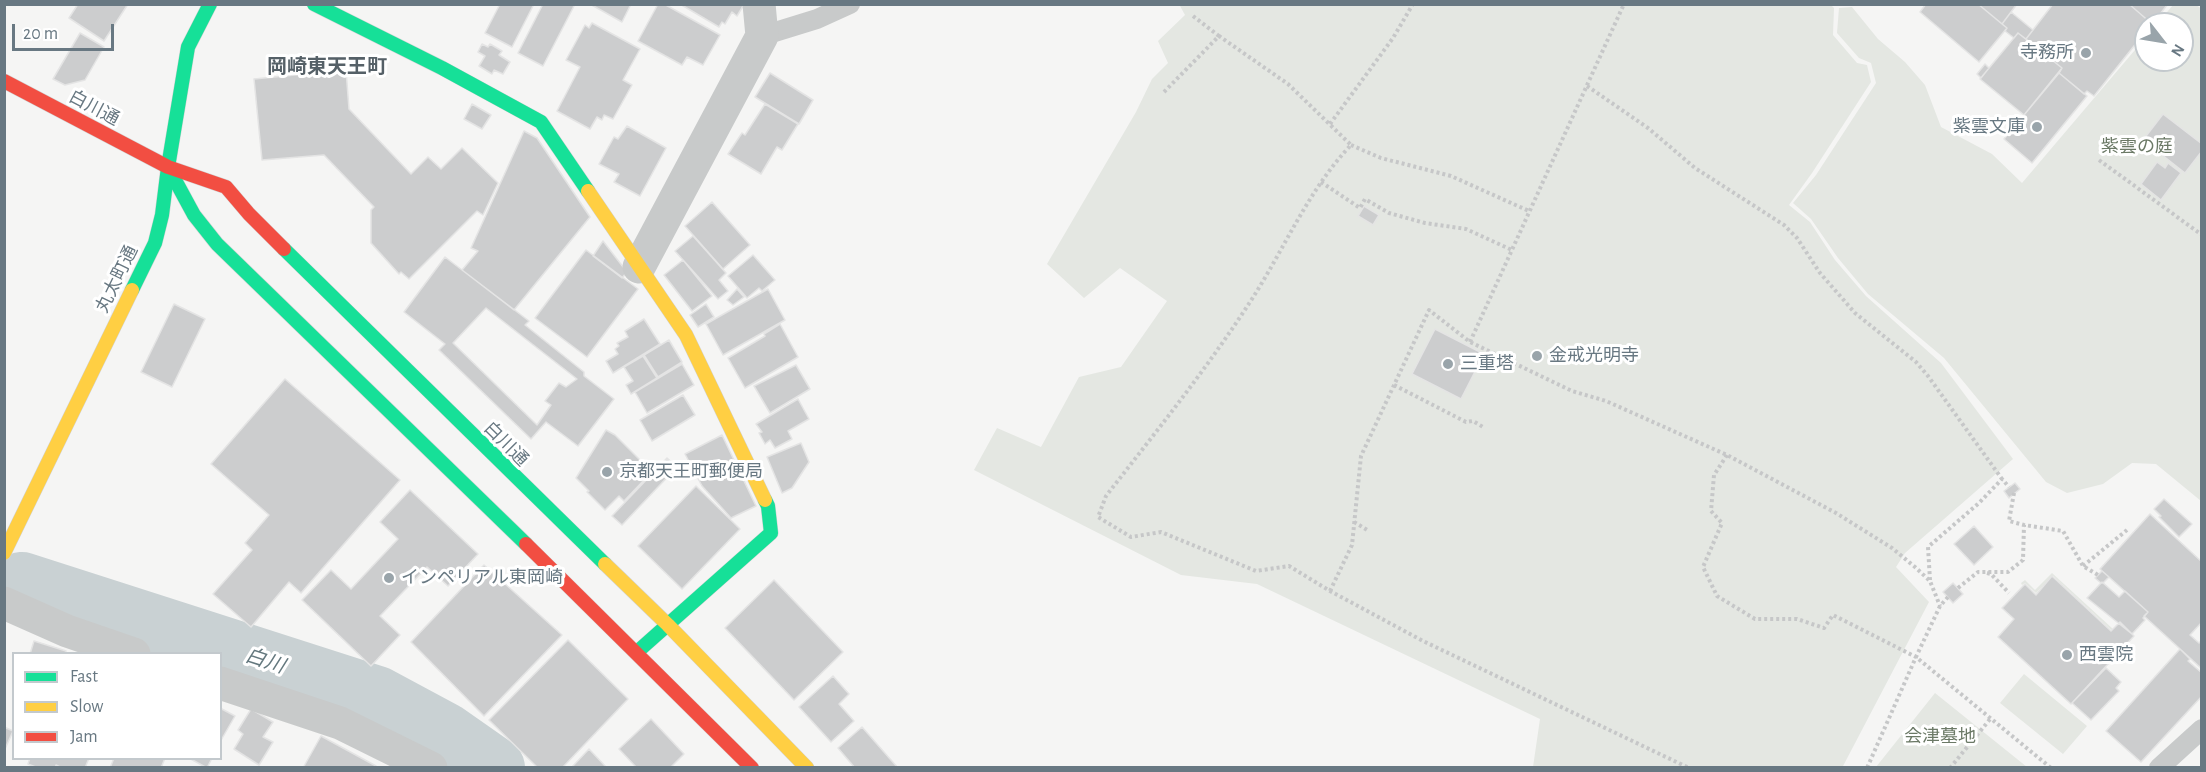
<!DOCTYPE html>
<meta charset="utf-8">
<style>
body{margin:0}
#map{position:relative;width:2206px;height:772px;overflow:hidden;background:#f5f5f4;font-family:"Alegreya Sans",sans-serif}
canvas{display:block}
.frame{position:absolute;inset:0;border:6px solid #687882;pointer-events:none}
.legend{position:absolute;left:12px;top:652px;width:210px;height:108px;box-sizing:border-box;background:#fff;border:2px solid #c3c9cd;margin:0;padding:8px 10px;list-style:none;font-size:18px;color:#687882}
.legend li{display:flex;align-items:center;gap:12px;height:30px}
.legend b{width:30px;border:2px solid #c3c9cd}
.north{position:absolute;left:2134px;top:12px;width:60px;height:60px;box-sizing:border-box;background:#fff;border:2px solid #c3c9cd;border-radius:50%;rotate:121deg;font-size:16px;font-weight:700;line-height:24px;text-align:center;color:#687882}
.north::after{content:'';display:block;margin:auto;width:21px;height:27px;background:#99a4aa;clip-path:polygon(50% 0,100% 100%,50% 72%,0 100%)}
.scale{position:absolute;left:12px;top:24px;width:102px;height:27px;box-sizing:border-box;border:3px solid #687882;border-top:0;padding-left:8px;font-size:18px;line-height:21px;white-space:nowrap;color:#687882;-webkit-text-stroke:4px #fff;paint-order:stroke}
</style>
<div id="map">
<canvas width="2206" height="772"></canvas>
<div class="frame"></div>
<ul class="legend">
<li><b style="height:8px;background:#16e098"></b>Fast</li>
<li><b style="height:8px;background:#ffcf43"></b>Slow</li>
<li><b style="height:8px;background:#f24e42"></b>Jam</li>
</ul>
<div class="north">N</div>
<div class="scale">20 m</div>
</div>
<script>
const c = document.querySelector('canvas').getContext('2d');
c.lineJoin = 'round';
function paint(path, color) { c.fillStyle = color; c.fill(path, 'evenodd'); }
function stroke(path, color, width, dash) { c.strokeStyle = color; c.lineWidth = width; c.lineCap = dash ? 'butt' : 'round'; c.setLineDash(dash || []); c.stroke(path); }
function drawText(font, color, halo, rows, align = 'center') {
  c.font = font + ' "Alegreya Sans","Noto Sans JP",sans-serif'; c.lineWidth = 6; c.setLineDash([]); c.textBaseline = 'middle'; c.strokeStyle = halo; c.fillStyle = color; for (const [text, x, y, turn = 0] of rows) {
    c.save(); c.translate(x, y); c.rotate((+turn || 0) * Math.PI / 180); c.textAlign = isNaN(turn) ? turn : align; if (halo) c.strokeText(text, 0, 0); c.fillText(text, 0, 0); c.restore();
  }
}
const green = new Path2D(`
 M1179,4L1831,5L1834,8L1833,35L1857,63L1867,65L1871,82L1812,173L1789,205L1810,222L1835,260L1866,296L1941,363L2013,459L1905,553L1896,567L1929,602L1842,768L1533,767L1540,719L1257,584L1181,575L974,470L997,428L1041,447L1079,377L1121,367L1167,301L1120,268L1084,298L1047,264L1136,112L1152,79L1168,63L1158,41L1185,15Z
 M2173,5H2196L2202,9L2201,501L2156,464L2132,463L2103,484L2067,493L2046,482L1944,358L1868,294L1838,258L1811,219L1793,203L1816,175L1876,83L1871,63L1859,58L1837,33L1839,8L1852,7L1878,39L1905,62L1925,85L1941,127L1992,154L2022,183L2146,37V60H2182V24H2157Z
 M2052,573L2113,629L2111,630L2053,576L2036,593L2025,583L2022,585L2021,583L2025,580L2035,590Z
 M2024,674L2087,726L2063,754L2000,703Z
 M1935,693L2027,767H1876Z`);
const river = new Path2D(`
 M22,583L377,697L444,733L494,768`);
const building = new Path2D(`
 M78,4H128L104,41L69,18Z
 M500,4H534L512,47L485,33Z
 M543,4H570L574,6L543,66L518,53Z
 M590,4H631L622,22Z
 M658,4H664L720,35L703,65L687,57L682,65L638,41Z
 M680,4H741L743,6L737,16L732,12L725,24L722,22L719,27Z
 M1926,4H1978L2007,28L1979,62L1920,12Z
 M1978,4H2017L2002,24Z
 M2053,4H2129L2152,24H2146V31L2094,96L2087,91L2084,94L2059,73L2062,68L2026,39Z
 M2129,4H2168L2152,24Z
 M2011,12L2033,30L2026,39L2018,33L2014,38L2005,31L2007,28L2002,24Z
 M592,23L640,49L623,80L632,85L613,119L604,115L602,120L597,117L590,129L557,111L580,67L566,60L585,25L589,28Z
 M80,33L104,47L85,80L65,85L53,79Z
 M2018,33L2062,68L2024,115L1980,79Z
 M482,44L488,47L490,44L502,51L499,55L510,62L503,74L494,70L492,74L479,66L485,56L478,52Z
 M1985,64L1989,68L1981,78L1977,74Z
 M346,70L349,109L411,174L428,157L441,169L462,148L498,183L483,215L477,211L409,279L401,272L399,274L371,243V210L374,207L324,155L262,160L254,79Z
 M770,73L813,100L799,124L755,97Z
 M2059,73L2087,96L2032,163L2004,139Z
 M472,104L491,115L482,129L464,119Z
 M765,104L798,124L782,150L777,147L761,174L728,154L742,133L745,135Z
 M2163,114L2202,144V151L2185,173L2143,140Z
 M627,126L666,148L640,196L614,182L619,174L599,164L614,137L618,139Z
 M524,131L537,138L590,217L514,310L462,270L478,251L471,248Z
 M2157,162L2165,168L2168,163L2181,173L2161,200L2141,184Z
 M712,202L750,245L723,269L685,226Z
 M1364,206L1379,215L1373,225L1358,216Z
 M693,236L726,273L719,280L728,291L718,299L675,251Z
 M603,241L627,272L622,278L593,256Z
 M586,250L638,289L587,357L535,318Z
 M753,255L775,280L762,291L759,288L747,298L728,276Z
 M445,257L529,321L525,325L584,372V376L614,399L578,446L546,422L531,439L439,350L445,344L404,312ZM486,308L577,379L566,387L559,383L545,401L551,405L537,425L453,343Z
 M683,260L712,296L692,311L664,275Z
 M737,289L744,297L733,305L727,300Z
 M768,289L785,320L723,355L706,324Z
 M174,304L205,319L172,387L141,372Z
 M706,304L714,317L698,327L690,315Z
 M644,319L660,344L613,373L606,361L618,354L615,349L619,346L617,343L628,337L625,331Z
 M780,324L798,357L745,388L728,358L765,336L764,334Z
 M1435,329L1484,354L1461,399L1412,374Z
 M669,340L682,362L658,377L644,355Z
 M643,356L657,378L631,394L626,385L633,381L624,367Z
 M682,364L694,385L647,413L635,392Z
 M796,365L810,389L770,413L754,386Z
 M285,379L400,480L301,593L289,582L251,627L213,594L252,550L245,543L269,515L211,464Z
 M683,395L695,415L652,441L640,420Z
 M798,399L809,419L788,431L792,439L775,448L770,440L765,444L759,433L762,432L756,424Z
 M606,430L615,435L644,464V470L640,475L645,479L624,501L619,496L605,510L587,492L589,491L576,478Z
 M722,435L756,506L731,518L702,486L685,454Z
 M801,443L809,462L792,488L782,493L767,457Z
 M667,458L677,467L622,525L612,516Z
 M2015,483L2020,489L2009,498L2004,491Z
 M696,486L740,529L682,589L638,546Z
 M410,490L478,554L448,586L427,567L380,616L400,635L371,666L302,600L331,570L351,589L398,539L380,522Z
 M2164,499L2192,524L2179,537L2159,517L2161,516L2154,509Z
 M2150,514L2202,562V622L2190,635L2199,643L2202,640V669L2144,616L2148,612L2100,569Z
 M1974,526L1993,547L1974,565L1954,544Z
 M484,565L562,635L484,716L411,642Z
 M2102,571L2109,577L2103,583H2101L2095,578Z
 M2052,576L2111,631L2120,622L2134,636L2071,704L1998,637L2014,619L2002,608L2005,605L2025,584L2036,595Z
 M774,580L843,652L794,700L725,628Z
 M2102,582L2119,597L2125,591L2148,612L2143,618L2145,620L2132,634L2087,598Z
 M1953,583L1963,594L1953,603L1943,592Z
 M568,640L628,699L562,768H538L489,720Z
 M34,641L66,651L65,654H30Z
 M2180,649L2190,659L2188,661L2202,673V696L2141,762L2106,731Z
 M2106,668L2121,682L2116,688L2119,691L2091,720L2072,703Z
 M833,676L849,694L839,704L854,721L831,742L799,707Z
 M220,708L235,716L220,742Z
 M251,709L273,722L263,737L273,742L259,765L234,749L243,734L238,730Z
 M651,719L684,754L670,768H637L619,749Z
 M4,727L13,731L5,749L4,748Z
 M862,727L898,768H855L838,748Z
 M321,736L376,766L375,768H303Z
 M589,749L607,768H571Z
 M30,758H89L85,768H62L56,765L55,768H38L28,764Z
 M114,758H165L161,768H110Z
 M189,758H212L207,768Z`);
const path = new Path2D(`
 M1193,16L1219,36
 M1587,86L1648,128L1695,168L1784,225L1797,238L1820,273L1855,313L1916,362L1928,376L2002,479
 M1164,92L1219,36L1288,84L1351,145C1308,190 1284,250 1250,302C1206,370 1155,433 1106,496L1098,517L1131,537L1161,532L1256,571L1289,566L1330,591L1423,641L1689,768
 M1330,124L1393,38L1413,4
 M1351,145L1381,158L1451,176L1529,211
 M2099,160L2202,235
 M1321,182L1360,208L1365,199L1389,213L1425,223L1466,229L1512,250
 M1470,342L1624,4
 M1394,385L1466,422L1473,421L1483,427
 M1727,455L1714,475L1711,511L1722,523L1703,567L1717,596L1755,619H1797L1824,628L1833,615L1916,657L1867,768
 M2014,493L2009,521L2024,525L2063,531L2083,566L2098,575
 M1354,522L1369,531
 M2083,566L2127,530
 M1987,573L1991,574L2009,593
 M1930,580L1928,547L1979,503L2002,479L2009,487
 M1958,588L1978,572H2008L2023,560L2024,525
 M1330,591L1352,545L1361,456L1429,310L1470,342L1572,391L1606,401L1727,455L1836,513L1892,548L1915,567L1930,581L1940,606
 M1948,597L1940,606L1916,657L2051,768
 M1950,768L1991,718`);
const lane = new Path2D(`
 M762,36L817,19L850,4
 M2159,768L2202,729`);
const street = new Path2D(`
 M639,267L762,36L759,4
 M4,603L67,631L134,654
 M220,683L340,723L431,768`);
const fast = new Path2D(`
 M314,4L442,68L541,122L588,191
 M168,167L194,215L217,244L526,544
 M168,167L188,47L210,4
 M284,249L605,564
 M132,290L155,243L162,215L168,167
 M637,652L771,533L768,506L765,500`);
const slow = new Path2D(`
 M588,191L686,335L765,500
 M4,553L132,290
 M605,564L668,625L807,768`);
const jam = new Path2D(`
 M4,81L168,167L226,187L249,214L284,249
 M526,544L752,768`);
const markers = [
 [2086,53,6,"#99a4aa"],
 [2037,127,6,"#99a4aa"],
 [1537,356,6,"#99a4aa"],
 [1448,364,6,"#99a4aa"],
 [607,472,6,"#99a4aa"],
 [389,578,6,"#99a4aa"],
 [2067,655,6,"#99a4aa"]
];
const poiNames = [
 ["寺務所",2074,53,"right"],
 ["紫雲文庫",2025,127,"right"],
 ["金戒光明寺",1549,356],
 ["三重塔",1460,364],
 ["京都天王町郵便局",619,472],
 ["インペリアル東岡崎",401,578],
 ["西雲院",2079,655]
];
const streetNames = [
 ["白川通",94,108,28],
 ["丸太町通",117,279,-64],
 ["白川通",506,444,45]
];
const parkNames = [
 ["紫雲の庭",2137,147],
 ["会津墓地",1940,737]
];
const neighbourhoodNames = [
 ["岡崎東天王町",327,67]
];
const waterNames = [
 ["白川",265,661,18]
];
paint(green, '#e4e7e2');
stroke(river, '#c9d1d3', 62);
paint(building, '#cccdce');
stroke(building, '#e4e4e4', 1.5);
stroke(fast, '#d1d2d2', 15);
stroke(slow, '#d1d2d2', 15);
stroke(jam, '#d1d2d2', 15);
stroke(path, '#c6c7c8', 4, [3, 3]);
stroke(lane, '#c8caca', 20);
stroke(street, '#c8caca', 33);
stroke(fast, '#16e098', 14);
stroke(slow, '#ffcf43', 14);
stroke(jam, '#f24e42', 14);
for (const [x, y, r, color] of markers) { const dot = new Path2D(); dot.arc(x, y, r, 0, 2 * Math.PI); c.fillStyle = color; c.fill(dot); stroke(dot, '#fff', 2); }
drawText('18px', '#687882', '#fff', poiNames, 'left');
drawText('18px', '#687882', '#fff', streetNames);
drawText('18px', '#6b7966', '#fff', parkNames);
drawText('bold 20px', '#556067', '#fff', neighbourhoodNames);
drawText('italic 20px', '#64787e', '#fff', waterNames);
</script>
